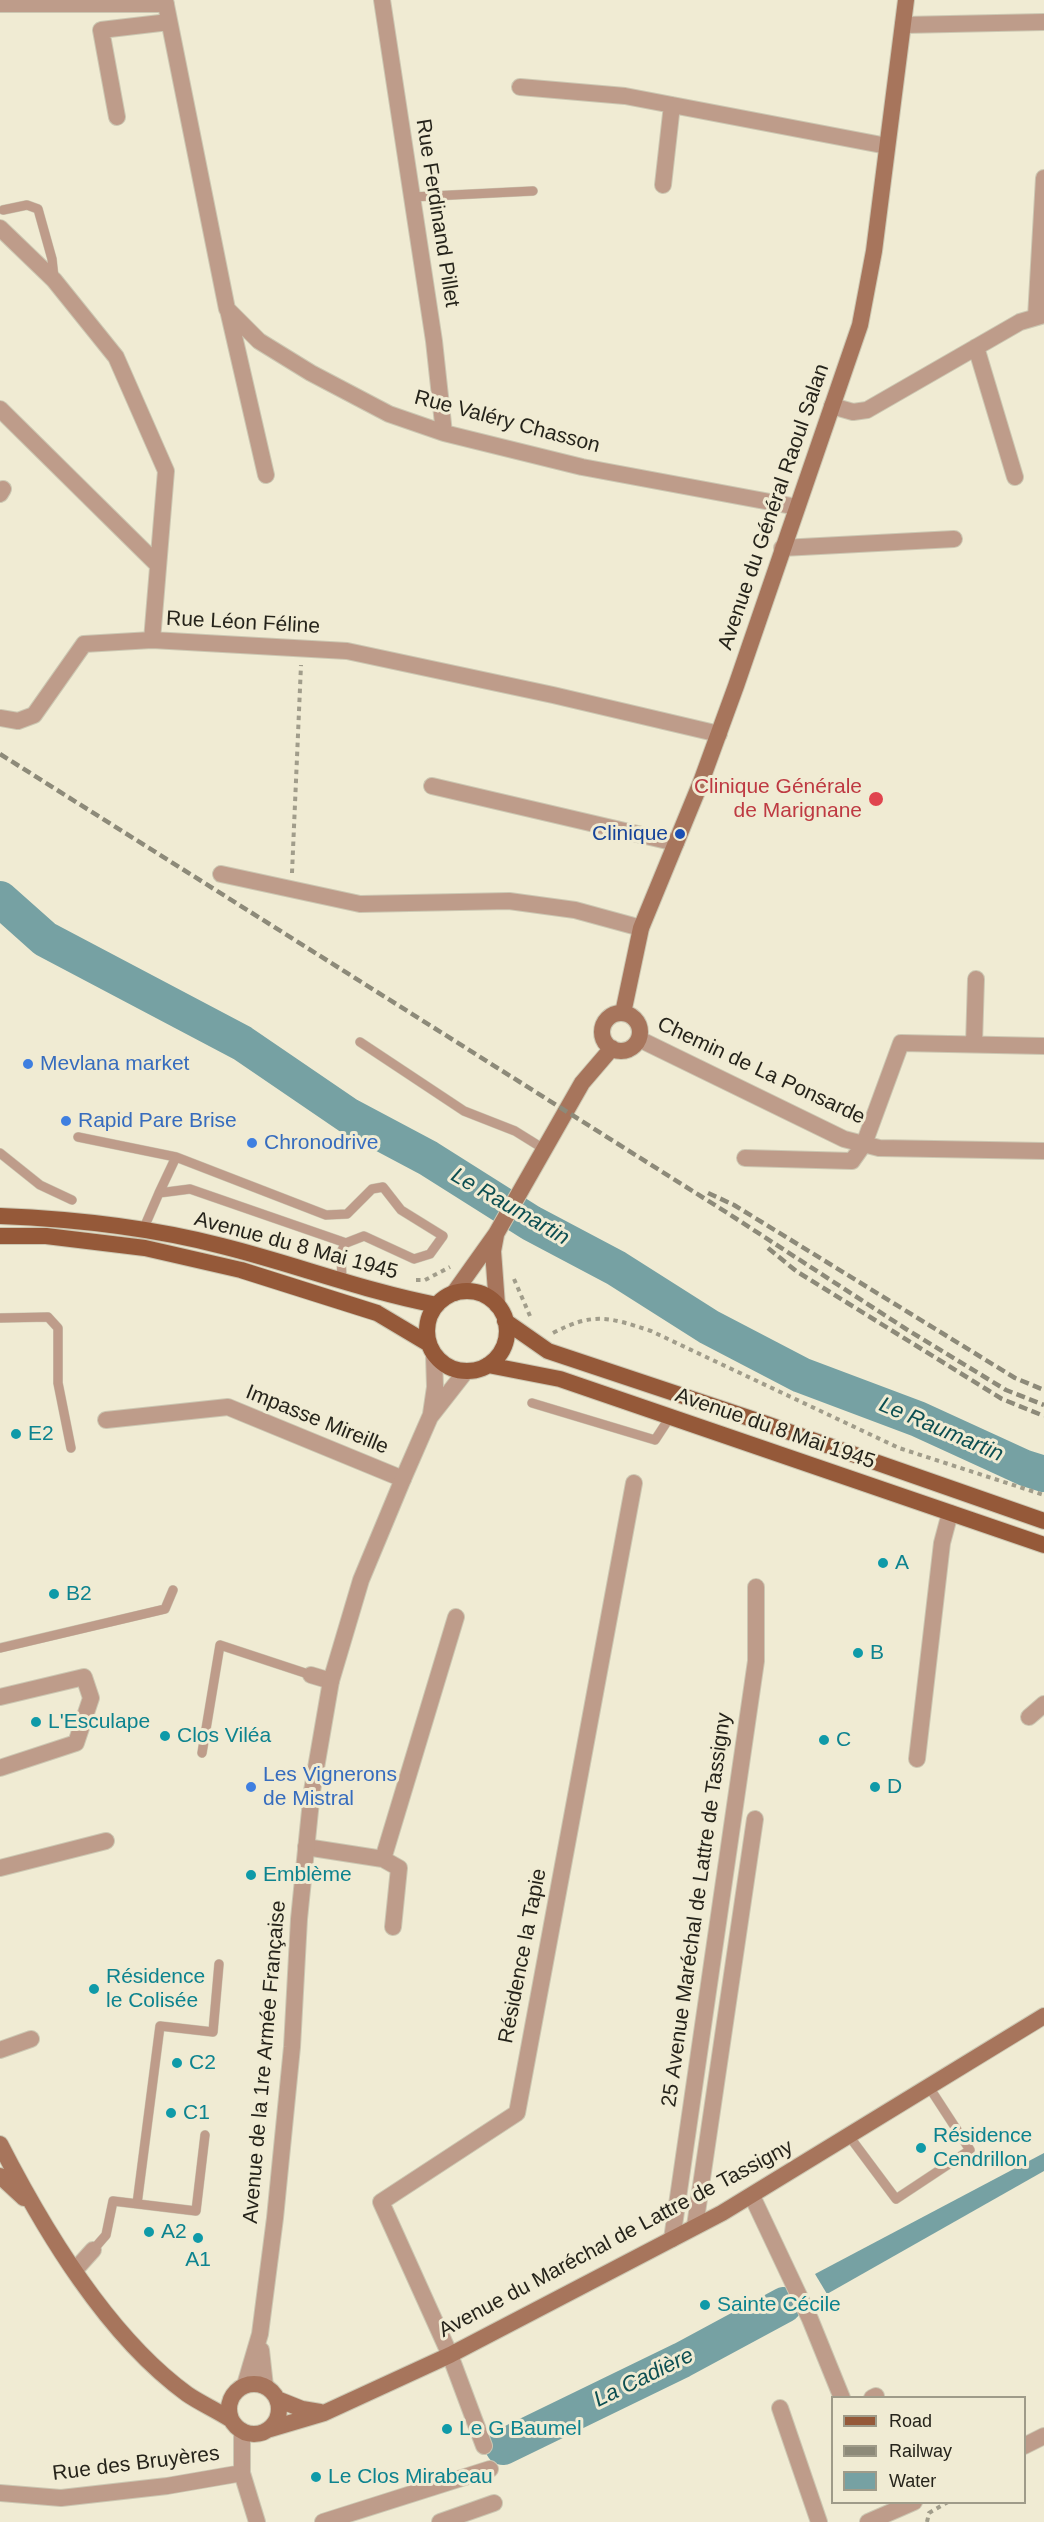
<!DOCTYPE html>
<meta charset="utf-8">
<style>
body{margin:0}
#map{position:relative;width:1044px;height:2522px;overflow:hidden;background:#f0ebd3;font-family:Arial,sans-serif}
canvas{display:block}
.legend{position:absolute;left:831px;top:2396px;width:195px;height:108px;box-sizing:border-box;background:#f0ebd3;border:2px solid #9f9b89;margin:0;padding:8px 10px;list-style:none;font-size:18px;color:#26241b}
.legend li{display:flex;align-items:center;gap:12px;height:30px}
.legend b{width:30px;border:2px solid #9f9b89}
</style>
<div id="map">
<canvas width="1044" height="2522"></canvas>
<ul class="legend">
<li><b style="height:8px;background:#955939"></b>Road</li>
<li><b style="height:8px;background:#8d8a79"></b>Railway</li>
<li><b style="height:16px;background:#76a1a3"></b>Water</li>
</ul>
</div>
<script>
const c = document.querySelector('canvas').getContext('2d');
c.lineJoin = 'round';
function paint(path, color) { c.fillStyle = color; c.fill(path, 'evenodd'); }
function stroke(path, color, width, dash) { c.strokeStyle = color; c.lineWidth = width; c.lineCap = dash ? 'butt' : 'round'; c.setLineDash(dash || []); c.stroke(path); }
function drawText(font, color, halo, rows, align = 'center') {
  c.font = font + ' Arial,sans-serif'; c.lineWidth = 6; c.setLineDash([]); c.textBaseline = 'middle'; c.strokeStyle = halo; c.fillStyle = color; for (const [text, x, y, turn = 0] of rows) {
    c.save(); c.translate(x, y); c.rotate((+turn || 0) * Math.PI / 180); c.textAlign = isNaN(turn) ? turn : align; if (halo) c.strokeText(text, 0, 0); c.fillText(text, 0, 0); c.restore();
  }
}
const water = new Path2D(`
 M1044,2153V2171L827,2294L815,2274Z`);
const river = new Path2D(`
 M0,899L45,939L242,1043L349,1116L428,1158L531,1223L616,1268L709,1327L801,1375L918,1419L1025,1468L1044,1474
 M503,2447L682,2360L784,2305`);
const path = new Path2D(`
 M292,873L301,665
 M250,1233L266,1237
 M514,1279L530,1316
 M416,1280H425L450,1267
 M553,1333C593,1312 609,1317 651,1331L899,1448L1044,1495
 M927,2522L929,2513L948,2502`);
const service = new Path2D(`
 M412,197L533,191
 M3,210L27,205L38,209L52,259L54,278
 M360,1042L464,1111L515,1131L544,1149
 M78,1137L176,1157
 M0,1153L40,1185L72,1200
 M143,1230L159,1193L190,1189L346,1243L364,1236L414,1259L430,1254L443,1236L401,1210L383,1187L372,1189L347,1214L326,1215L176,1157L159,1193
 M342,1282L341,1252L346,1243
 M0,1318L48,1317L58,1328V1383L71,1448
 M532,1403L655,1440L670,1417
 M0,1648L165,1609L173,1590
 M202,1753L220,1645L311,1675
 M849,2136L896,2199L970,2150L929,2087
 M137,2204L160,2026L213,2032L219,1964
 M93,2250L106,2235L113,2201L196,2211L205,2135`);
const minor = new Path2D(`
 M165,0L227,309L259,341L311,373L389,414L444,433L582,467L797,507
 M382,0L434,341L444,433
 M0,4H166
 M903,25L1044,22
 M520,87L625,96L887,146
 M117,117L101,30L169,22
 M663,185L672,105
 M0,228L54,280L116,357L166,471L152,640
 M228,310L266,475
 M1036,317L1044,178
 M976,347L1015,477
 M832,406L853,412L867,410L1020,322L1044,315
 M0,409L158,565
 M0,494L3,489
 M782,548L954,539
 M0,718L18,721L34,715L84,644L152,640L347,651L553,695L719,734
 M432,786L676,843
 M221,874L360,904L509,901L575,910L641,928
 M639,1039L844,1139L879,1148L1044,1151
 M974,1044L976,979
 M745,1158L852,1161L864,1144L901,1043L1044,1046
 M106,1420L228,1407L403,1479
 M311,1675L331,1681
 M0,1697L84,1677L91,1698L76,1743L0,1768
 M1029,1717L1044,1704
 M917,1759L942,1543L950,1513
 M306,1847L383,1859L456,1617
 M383,1859L399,1868L393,1927
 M0,1868L106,1841
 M0,2050L31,2039
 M752,2196L810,2319L842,2398
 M695,2226L755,1819
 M672,2239L756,1661V1587
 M75,2270L93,2250
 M872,2398L876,2396
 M780,2408L819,2522
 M242,2431V2473L257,2522
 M484,2446L450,2355L381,2202L517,2113L634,1483
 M1024,2446L1044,2436
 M0,2493L61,2498L167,2486L242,2473
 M323,2522L490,2469
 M440,2522L494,2503
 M868,2522L914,2502`);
const tertiary = new Path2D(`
 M431,1414L435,1387L434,1355
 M261,2350L265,2386
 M245,2385L260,2334L275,2218L292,2047L299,1919L312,1791L331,1681L361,1580L403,1479L430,1417L466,1371`);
const secondary = new Path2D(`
 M602 1032a19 19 0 1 1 38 0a19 19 0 1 1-38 0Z
 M623,1013L641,928L701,782L736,686L860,325L874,251L906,0
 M496,1235L493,1251L497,1305
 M454,1293L496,1234L582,1083L612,1048
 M0,2144C44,2230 107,2336 187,2394C200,2403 216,2410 230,2419
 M0,2176L24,2198
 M229 2409a25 25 0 1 1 50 0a25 25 0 1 1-50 0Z
 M277,2399L302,2409L320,2412
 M270,2429L324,2413L450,2355L722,2213L1044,2016`);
const primary = new Path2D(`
 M0,1216C74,1219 149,1227 222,1246C294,1264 364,1291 437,1305
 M0,1236H46L145,1248L241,1270L377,1313L429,1344
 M427 1331a40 40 0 1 1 80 0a40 40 0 1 1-80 0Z
 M505,1321L548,1351L755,1420L1044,1521
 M488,1365L560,1379L1044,1545`);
const rail = new Path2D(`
 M0,754L729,1214L906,1329L1006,1390L1044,1405
 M708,1193L734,1205L1015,1378L1044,1390
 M768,1248L796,1271L1002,1399L1044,1416`);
const markers = [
 [876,799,8,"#e0444e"],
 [680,834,6,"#1a4fb4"],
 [28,1064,6,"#3f7fe0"],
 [66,1121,6,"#3f7fe0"],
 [252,1143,6,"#3f7fe0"],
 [16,1434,6,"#0f9aa8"],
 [883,1563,6,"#0f9aa8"],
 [54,1594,6,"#0f9aa8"],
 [858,1653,6,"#0f9aa8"],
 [36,1722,6,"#0f9aa8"],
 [165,1736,6,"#0f9aa8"],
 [824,1740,6,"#0f9aa8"],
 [251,1787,6,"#3f7fe0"],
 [875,1787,6,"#0f9aa8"],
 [251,1875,6,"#0f9aa8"],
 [94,1989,6,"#0f9aa8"],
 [177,2063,6,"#0f9aa8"],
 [171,2113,6,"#0f9aa8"],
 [921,2148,6,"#0f9aa8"],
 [149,2232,6,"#0f9aa8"],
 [198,2238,6,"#0f9aa8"],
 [705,2305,6,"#0f9aa8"],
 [447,2429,6,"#0f9aa8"],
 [316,2477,6,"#0f9aa8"]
];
const streetNames = [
 ["Rue Ferdinand Pillet",437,213,81],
 ["Rue Valéry Chasson",507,422,15],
 ["Avenue du Général Raoul Salan",774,507,-71],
 ["Rue Léon Féline",243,623,3],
 ["Chemin de La Ponsarde",761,1071,25],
 ["Avenue du 8 Mai 1945",296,1246,15],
 ["Impasse Mireille",317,1420,22],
 ["Avenue du 8 Mai 1945",775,1429,19],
 ["25 Avenue Maréchal de Lattre de Tassigny",697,1910,-82],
 ["Résidence la Tapie",523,1956,-79],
 ["Avenue de la 1re Armée Française",265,2062,-85],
 ["Avenue du Maréchal de Lattre de Tassigny",616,2239,-28],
 ["Rue des Bruyères",136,2464,-7]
];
const healthNames = [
 ["Clinique Générale",862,787],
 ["de Marignane",862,811]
];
const transitNames = [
 ["Clinique",668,834]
];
const shopNames = [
 ["Mevlana market",40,1064],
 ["Rapid Pare Brise",78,1121],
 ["Chronodrive",264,1143],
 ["Les Vignerons",263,1775],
 ["de Mistral",263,1799]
];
const cultureNames = [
 ["E2",28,1434],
 ["A",895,1563],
 ["B2",66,1594],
 ["B",870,1653],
 ["L'Esculape",48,1722],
 ["Clos Viléa",177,1736],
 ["C",836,1740],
 ["D",887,1787],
 ["Emblème",263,1875],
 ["Résidence",106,1977],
 ["le Colisée",106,2001],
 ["C2",189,2063],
 ["C1",183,2113],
 ["Résidence",933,2136],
 ["Cendrillon",933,2160],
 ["A2",161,2232],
 ["A1",198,2260,"center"],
 ["Sainte Cécile",717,2305],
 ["Le G Baumel",459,2429],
 ["Le Clos Mirabeau",328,2477]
];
const waterNames = [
 ["Le Raumartin",510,1207,30],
 ["Le Raumartin",941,1430,23],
 ["La Cadière",644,2378,-26]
];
paint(water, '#76a1a3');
stroke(river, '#76a1a3', 36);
stroke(service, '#ccc7b2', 10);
stroke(minor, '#ccc7b2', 18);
stroke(tertiary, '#ccc7b2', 18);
stroke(secondary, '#ccc7b2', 18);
stroke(primary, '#ccc7b2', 18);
stroke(path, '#a19d8b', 4, [4.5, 4.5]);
stroke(service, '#be9c8a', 9);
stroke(minor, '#be9c8a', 16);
stroke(tertiary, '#be9c8a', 16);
stroke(secondary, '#a7755c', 16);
stroke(primary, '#955939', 16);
stroke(rail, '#8d8a79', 4.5, [9, 4.5]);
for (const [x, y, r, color] of markers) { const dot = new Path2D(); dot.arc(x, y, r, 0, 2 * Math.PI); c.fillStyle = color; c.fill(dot); stroke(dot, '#f0ebd3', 2); }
drawText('21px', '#26241b', '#f0ebd3', streetNames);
drawText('21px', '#be3a42', '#f0ebd3', healthNames, 'right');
drawText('21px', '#164399', '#f0ebd3', transitNames, 'right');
drawText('21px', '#366cbe', '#f0ebd3', shopNames, 'left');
drawText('21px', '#0d838f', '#f0ebd3', cultureNames, 'left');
drawText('italic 22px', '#0d4f52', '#f0ebd3', waterNames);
</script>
